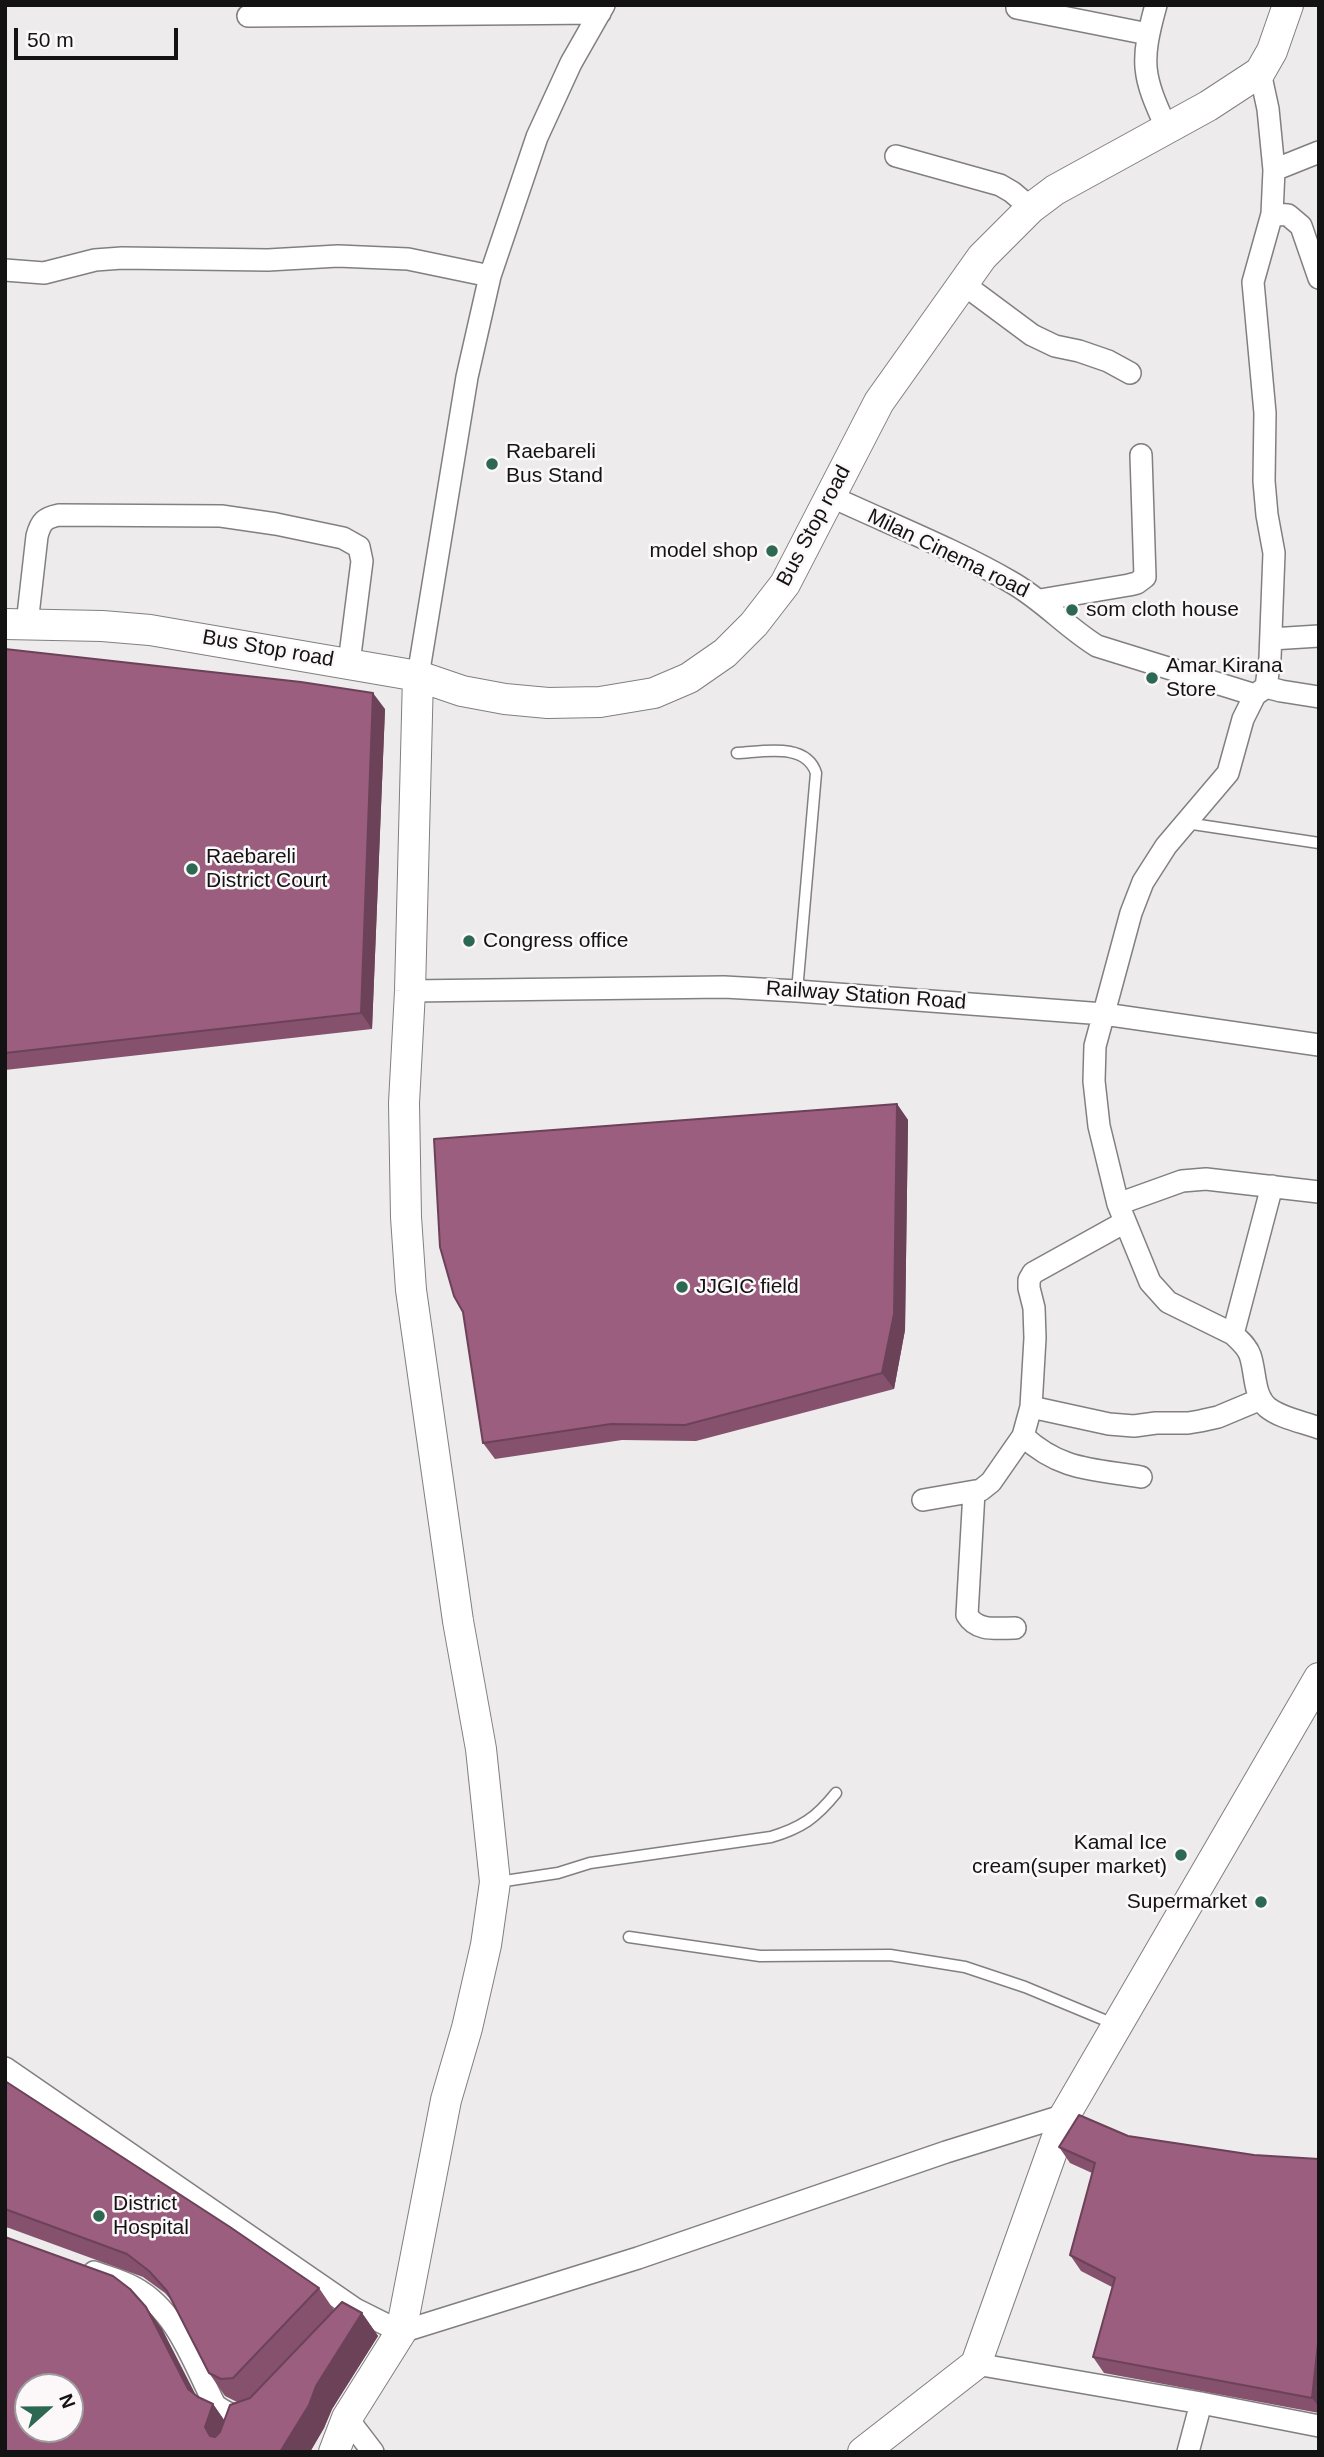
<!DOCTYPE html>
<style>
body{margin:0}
#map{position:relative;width:1324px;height:2457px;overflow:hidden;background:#eeebec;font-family:Helvetica,sans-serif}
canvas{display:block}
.frame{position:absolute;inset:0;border:7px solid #141314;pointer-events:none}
.north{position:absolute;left:14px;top:2373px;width:70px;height:70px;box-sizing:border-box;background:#fcf8fa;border:2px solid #9f9c9e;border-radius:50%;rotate:69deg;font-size:19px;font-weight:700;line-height:28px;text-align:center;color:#141314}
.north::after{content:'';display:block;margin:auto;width:24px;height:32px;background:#2c6852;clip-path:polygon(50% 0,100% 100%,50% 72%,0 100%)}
.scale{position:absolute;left:14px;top:28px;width:164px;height:32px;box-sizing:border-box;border:4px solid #141314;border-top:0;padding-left:9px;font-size:21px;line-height:24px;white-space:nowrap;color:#141314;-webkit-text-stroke:5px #fcf8fa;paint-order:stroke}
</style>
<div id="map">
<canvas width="1324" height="2457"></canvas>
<div class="frame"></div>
<div class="north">N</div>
<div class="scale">50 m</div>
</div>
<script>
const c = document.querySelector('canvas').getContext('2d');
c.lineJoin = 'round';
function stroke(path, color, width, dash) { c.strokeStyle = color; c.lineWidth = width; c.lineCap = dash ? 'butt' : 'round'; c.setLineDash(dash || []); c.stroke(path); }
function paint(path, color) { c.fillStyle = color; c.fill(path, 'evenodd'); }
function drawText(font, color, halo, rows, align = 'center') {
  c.font = font + ' Helvetica,sans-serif'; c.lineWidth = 5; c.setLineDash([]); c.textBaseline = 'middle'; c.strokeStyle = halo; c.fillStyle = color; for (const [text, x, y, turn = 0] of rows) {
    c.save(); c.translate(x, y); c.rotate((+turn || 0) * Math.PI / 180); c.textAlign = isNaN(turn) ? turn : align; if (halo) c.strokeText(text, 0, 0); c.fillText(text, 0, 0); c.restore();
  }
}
const lane = new Path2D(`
 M737,753C763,752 806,742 816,773L797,991
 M1186,823L1319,843
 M498,1882L558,1873L590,1863L771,1837C801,1828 816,1818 836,1793
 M629,1937L760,1956L890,1955L965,1967L1025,1987L1114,2024`);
const street = new Path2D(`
 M1156,5C1140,63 1142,75 1167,129
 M1017,8L1148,34
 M248,16L600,13
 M1260,72L1268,109L1274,170L1272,214L1253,282L1265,413L1264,481L1267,515L1274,553L1270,658L1266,687L1281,691L1319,697
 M896,156L1000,185L1012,192L1031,208
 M1274,170L1319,152
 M1272,214L1288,215L1301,226L1319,278
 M5,270L44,273L95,260L122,258L268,260L338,256L408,259L490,276
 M962,283L1032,335L1055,346L1079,351L1108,361L1130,373
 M830,496C890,524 954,549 1011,582C1043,600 1066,627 1097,646L1255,695
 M1040,600L1129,585L1137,583L1145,577L1141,455
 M27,624L37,536C41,521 45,518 59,515L221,516L276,524L343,538L359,547L362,561L349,663
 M1271,639L1319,636
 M418,676L467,377L490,276L537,137L571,63L604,5
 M1266,687L1255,695L1243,719L1228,773L1166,846L1143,882L1131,913L1095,1046L1094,1081L1099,1126L1118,1204L1150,1282L1168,1302L1233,1334C1239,1340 1247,1346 1250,1355C1256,1372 1253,1394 1267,1407C1280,1418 1303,1422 1319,1428
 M410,991L724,987L797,991L1104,1014L1319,1045
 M1118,1204L1182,1181L1206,1179L1319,1192
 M1233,1334L1272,1186
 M1031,1407L1109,1424L1134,1426L1156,1423H1188L1200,1421L1218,1417L1261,1399
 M1023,1436C1061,1471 1093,1469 1141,1477
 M974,1492L967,1615C977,1632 997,1628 1015,1628
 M923,1500L981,1490L991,1482L1023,1436L1031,1407L1035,1338L1034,1308L1029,1288V1280L1033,1273L1125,1222
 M5,2068L355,2309L401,2332L638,2258L946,2152L1065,2115
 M94,2272C107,2277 123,2281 135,2288C177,2311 194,2364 215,2405C228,2415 237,2417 254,2413
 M976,2364L1201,2403L1319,2426
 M347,2418L373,2452
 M1188,2452L1201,2403`);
const secondary = new Path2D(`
 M5,624L102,626L150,630L418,676L462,691L505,699L548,703L600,702L654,693L689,678L725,653L754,624L785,584L879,402L982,257L1031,208L1055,190L1208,106L1260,72L1272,51L1288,5
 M334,2452L347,2418L401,2332L446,2100L467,2028L486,1945L495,1882L481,1749L458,1621L411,1290L406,1217L404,1103L410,991L418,676
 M863,2452L976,2364L1065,2115L1319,1678`);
const wall = new Path2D(`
 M5,649L385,709L372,1029L5,1070Z
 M897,1104L908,1120L905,1330L894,1389L696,1441L622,1440L495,1459L483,1443Z
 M5,2081L319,2288L334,2310L362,2313L378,2336L332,2409L324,2428L310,2452H5L146,2307L162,2329L195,2395L213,2404L224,2420L241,2401L237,2402L225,2396L209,2373L173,2302L165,2293L143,2277L9,2228L5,2227Z
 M1128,2136L1254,2155L1319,2159V2413L1104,2373L1093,2357L1112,2287L1081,2271L1070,2255L1092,2173L1070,2163L1059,2147Z`);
const shadedWall = new Path2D(`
 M373,693L385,709L372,1029L361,1013Z
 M897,1104L908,1120L905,1330L894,1389L882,1373Z
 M146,2307L162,2329L204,2411L188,2389Z
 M362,2313L378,2336L332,2409L324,2428L310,2452H280L316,2386Z
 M1319,2334V2407L1312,2398Z
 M213,2404L229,2427L222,2452L210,2436L205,2427Z`);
const building = new Path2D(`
 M5,649L301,682L373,693L361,1013L5,1053Z
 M897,1104L894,1314L882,1373L685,1425L611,1424L483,1443L463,1312L454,1296L440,1247L434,1139Z
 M5,2081L230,2227L319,2288L233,2378L221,2379L209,2373L167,2291L149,2271L127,2254L5,2209Z
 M1079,2115L1128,2136L1254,2155L1319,2159V2334L1312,2398L1093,2357L1115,2278L1070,2255L1095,2163L1059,2147Z
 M5,2237L113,2276L130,2289L146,2307L188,2389L198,2397L213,2404L205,2427L210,2436L215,2437L220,2432L230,2405L250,2398L342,2302L362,2313L316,2386L309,2405L280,2452H5ZM28,2387H70V2429H28Z`);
const markers = [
 [492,464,7,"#2c6852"],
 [772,551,7,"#2c6852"],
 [1072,610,7,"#2c6852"],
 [1152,678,7,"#2c6852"],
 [192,869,7,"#2c6852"],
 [469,941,7,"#2c6852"],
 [682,1287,7,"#2c6852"],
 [1181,1855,7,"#2c6852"],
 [1261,1902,7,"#2c6852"],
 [99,2216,7,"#2c6852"]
];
const poiNames = [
 ["Raebareli",506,452],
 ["Bus Stand",506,476],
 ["model shop",758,551,"right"],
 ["som cloth house",1086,610],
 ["Amar Kirana",1166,666],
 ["Store",1166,690],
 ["Raebareli",206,857],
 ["District Court",206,881],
 ["Congress office",483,941],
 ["JJGIC field",696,1287],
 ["Kamal Ice",1167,1843,"right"],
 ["cream(super market)",1167,1867,"right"],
 ["Supermarket",1247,1902,"right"],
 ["District",113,2204],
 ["Hospital",113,2228]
];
const streetNames = [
 ["Bus Stop road",814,526,-62],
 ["Milan Cinema road",948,554,26],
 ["Bus Stop road",268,649,10],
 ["Railway Station Road",866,996,4]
];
stroke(lane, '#827f80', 13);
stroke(street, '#827f80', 24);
stroke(secondary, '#827f80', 32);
stroke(lane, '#fff', 10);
stroke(street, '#fff', 21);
stroke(secondary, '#fff', 30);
paint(wall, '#85516d');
paint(shadedWall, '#6c4259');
paint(building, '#9b5e7f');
stroke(building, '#6c4259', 2);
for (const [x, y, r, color] of markers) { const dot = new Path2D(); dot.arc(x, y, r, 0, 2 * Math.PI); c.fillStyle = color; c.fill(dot); stroke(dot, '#fcf8fa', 2.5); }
drawText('21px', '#141314', '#fcf8fa', poiNames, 'left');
drawText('21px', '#141314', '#fcf8fa', streetNames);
</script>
